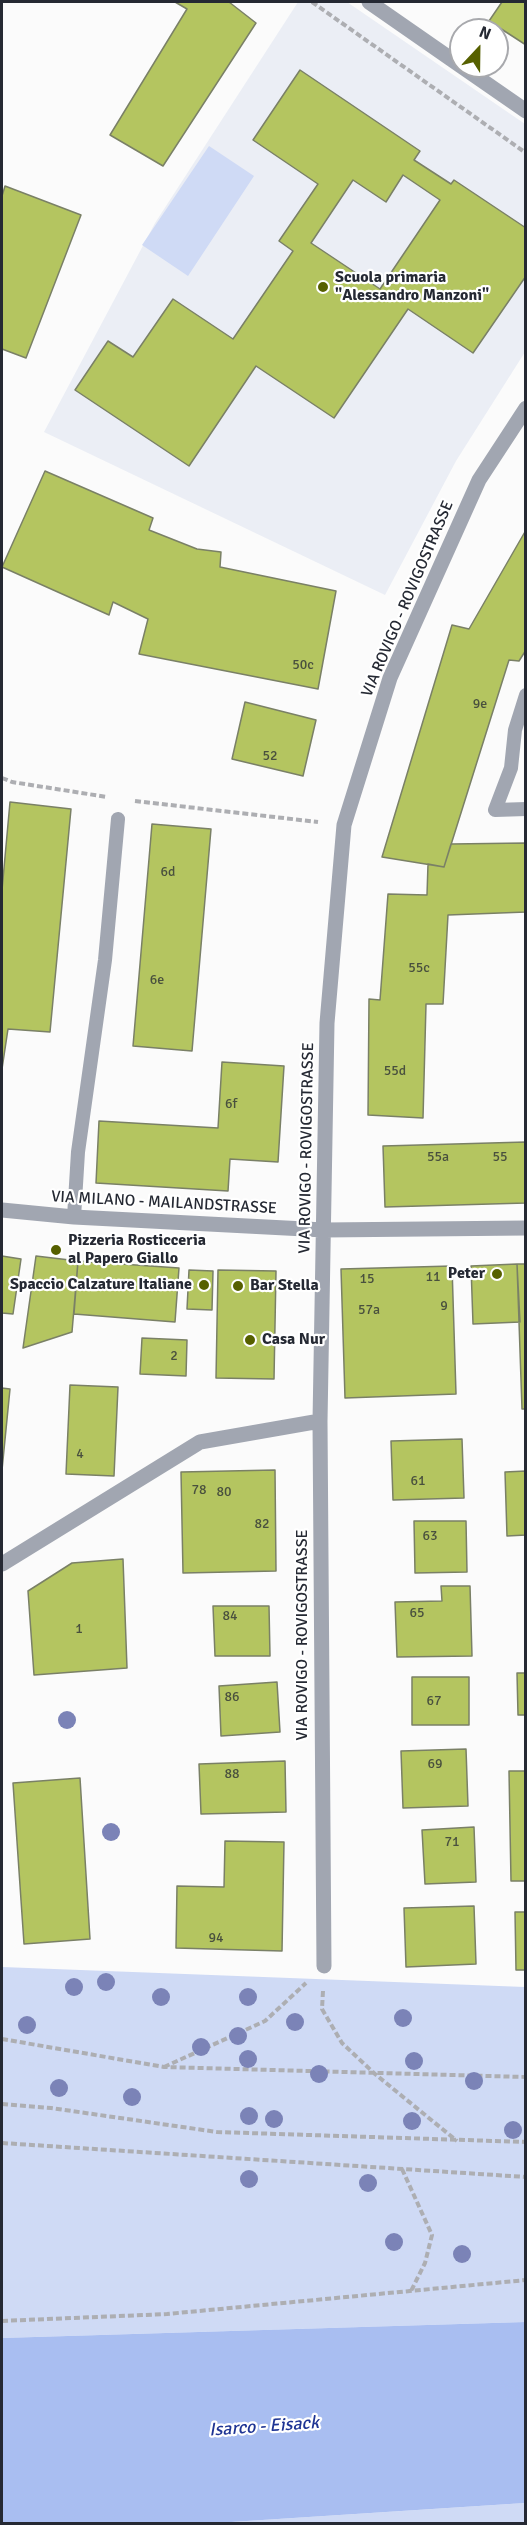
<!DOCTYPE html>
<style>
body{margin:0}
#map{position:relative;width:527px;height:2525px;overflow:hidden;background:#fbfbfb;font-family:Signika,sans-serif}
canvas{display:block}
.frame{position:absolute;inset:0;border:3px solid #252933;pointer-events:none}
.north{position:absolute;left:449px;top:18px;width:60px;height:60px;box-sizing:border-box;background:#fff;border:2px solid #a8a9ad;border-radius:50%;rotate:22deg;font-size:16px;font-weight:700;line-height:24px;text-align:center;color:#252933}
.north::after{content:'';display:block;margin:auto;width:21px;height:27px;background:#566000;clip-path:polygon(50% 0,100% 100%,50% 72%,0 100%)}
</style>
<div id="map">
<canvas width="527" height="2525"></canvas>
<div class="frame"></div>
<div class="north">N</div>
</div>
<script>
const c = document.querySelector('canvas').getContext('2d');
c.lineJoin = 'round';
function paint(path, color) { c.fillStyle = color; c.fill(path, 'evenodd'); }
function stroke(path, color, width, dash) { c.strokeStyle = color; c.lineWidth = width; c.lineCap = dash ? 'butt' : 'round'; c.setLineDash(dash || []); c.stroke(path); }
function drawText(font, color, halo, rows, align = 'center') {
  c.font = font + ' Signika,sans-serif'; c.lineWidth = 4.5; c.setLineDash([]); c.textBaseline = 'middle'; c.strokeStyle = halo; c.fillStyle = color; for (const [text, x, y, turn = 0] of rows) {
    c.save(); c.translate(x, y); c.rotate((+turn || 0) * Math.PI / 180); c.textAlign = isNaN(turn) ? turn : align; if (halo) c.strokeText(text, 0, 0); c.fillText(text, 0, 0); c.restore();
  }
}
const built = new Path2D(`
 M298,2H347L525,124V352L456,461L385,595L44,432L155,223Z`);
const green = new Path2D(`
 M209,146L254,176L188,276L142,245Z
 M2,1967L525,1987V2322L2,2338Z
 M525,2503V2523H216Z`);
const water = new Path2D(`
 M525,2322V2503L216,2523H2V2338Z`);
const building = new Path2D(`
 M175,2H229L256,23L163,166L110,135L187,9Z
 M502,2H526V45L489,21Z
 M300,70L420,151L414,160L451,184L454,180L526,228V276L473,353L408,309L334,418L256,366L189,466L75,390L108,341L133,357L173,299L233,339L293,251L279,241L318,184L253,140ZM403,175L440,200L380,289L311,243L353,180L386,202Z
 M5,186L81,215L26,358L2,349V196Z
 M45,471L153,518L149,530L197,549L221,552L220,567L336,591L318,689L139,654L148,619L113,602L109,615L2,567Z
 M526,530V650L519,661L509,660L444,867L382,857L452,625L469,629Z
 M245,702L316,720L303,776L232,759Z
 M10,802L71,809L50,1032L8,1029L2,1069V890Z
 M152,824L211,829L192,1051L133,1046Z
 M526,843V912L448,915L443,1004H426L423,1118L368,1115L369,999L380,1000L388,894L427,895L428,864L444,867L451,844Z
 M222,1062L284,1066L278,1162L230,1159L228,1191L96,1183L99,1121L218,1128Z
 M526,1142V1203L385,1207L383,1146Z
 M2,1256L21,1259L13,1314L2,1313Z
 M36,1256L78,1261L72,1332L23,1348Z
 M78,1261L179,1268L175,1322L74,1314Z
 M517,1264H526V1409H522Z
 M517,1264L520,1322L473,1324L471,1266Z
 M452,1266L456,1394L345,1398L341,1269Z
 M189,1270L213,1271L212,1310L187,1309Z
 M218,1270L276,1271L274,1379L216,1378Z
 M142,1338L187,1340L186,1376L140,1374Z
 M70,1385L118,1387L114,1476L66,1474Z
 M2,1388L10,1389L2,1470Z
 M462,1439L464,1498L393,1500L391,1441Z
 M275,1470L276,1571L183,1573L181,1472Z
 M526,1471V1535L507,1536L505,1472Z
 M414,1521H466L467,1572L415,1573Z
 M123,1559L127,1668L34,1675L28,1591L72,1563Z
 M441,1586H470L472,1656L397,1657L395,1602L442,1601Z
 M213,1606H269L270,1656H215Z
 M517,1673H526V1715H518Z
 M412,1677H469V1725H412Z
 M277,1682L280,1732L221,1736L219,1686Z
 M466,1749L468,1806L403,1808L401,1751Z
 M285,1761L286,1812L201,1814L199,1764Z
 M509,1771H526V1881H511Z
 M80,1778L90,1939L24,1944L13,1783Z
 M474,1827L476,1882L425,1884L422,1830Z
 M225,1841L284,1842L282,1951L176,1948L177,1886L224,1887Z
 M474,1906L476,1964L406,1967L404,1908Z
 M515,1912H526V1970H516Z`);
const path = new Path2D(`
 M312,2L526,153
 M2,778L12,782L107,797
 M135,801L318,822
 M323,1991L322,2009L342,2043L375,2074L457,2141
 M2,2039L164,2067L526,2077
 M164,2067L265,2021L306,1983
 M2,2104L51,2108L217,2132L526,2142
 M2,2143L526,2177
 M402,2169L432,2235L425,2263L411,2291
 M2,2321L167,2314L526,2280`);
const lane = new Path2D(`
 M526,695L515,730L511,768L495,810L526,809
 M74,1217L78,1152L105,960L118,819`);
const street = new Path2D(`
 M369,2L461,66
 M461,66L526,111
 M2,1210L74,1217L324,1230L526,1228
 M2,1564L200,1442L320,1421
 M324,1966L320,1421L327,1023L344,825L390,678L479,480L526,408`);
const trees = [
 [67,1720],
 [111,1832],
 [106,1982],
 [74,1987],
 [161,1997],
 [248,1997],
 [403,2018],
 [295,2022],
 [27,2025],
 [238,2036],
 [201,2047],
 [248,2059],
 [414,2061],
 [319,2074],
 [474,2081],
 [59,2088],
 [132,2097],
 [249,2116],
 [274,2119],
 [412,2121],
 [513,2130],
 [249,2179],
 [368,2183],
 [394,2242],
 [462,2254]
];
const markers = [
 [323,287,6,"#566000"],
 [56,1250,6,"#566000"],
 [497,1274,6,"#566000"],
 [204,1285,6,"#566000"],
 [238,1286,6,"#566000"],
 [250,1340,6,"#566000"]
];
const numberNames = [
 ["50c",303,665],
 ["9e",480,704],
 ["52",270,756],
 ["6d",168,872],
 ["55c",419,968],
 ["6e",157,980],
 ["55d",395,1071],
 ["6f",231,1104],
 ["55a",438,1157],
 ["55",500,1157],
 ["11",433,1277],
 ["15",367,1279],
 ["9",444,1306],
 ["57a",369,1310],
 ["2",174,1356],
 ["4",80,1454],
 ["61",418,1481],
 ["78",199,1490],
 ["80",224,1492],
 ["82",262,1524],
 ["63",430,1536],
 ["65",417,1613],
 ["84",230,1616],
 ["1",79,1629],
 ["86",232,1697],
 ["67",434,1701],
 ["69",435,1764],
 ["88",232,1774],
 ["71",452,1842],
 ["94",216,1938]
];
const poiNames = [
 ["Scuola primaria",335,278],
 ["\"Alessandro Manzoni\"",335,296],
 ["Pizzeria Rosticceria",68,1241],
 ["al Papero Giallo",68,1259],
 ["Peter",485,1274,"right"],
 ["Spaccio Calzature Italiane",192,1285,"right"],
 ["Bar Stella",250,1286],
 ["Casa Nur",262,1340]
];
const streetNames = [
 ["VIA ROVIGO - ROVIGOSTRASSE",408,599,-67],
 ["VIA ROVIGO - ROVIGOSTRASSE",307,1148,-89],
 ["VIA MILANO - MAILANDSTRASSE",164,1203,3],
 ["VIA ROVIGO - ROVIGOSTRASSE",303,1635,-90]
];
const waterNames = [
 ["Isarco - Eisack",264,2427,-4]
];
paint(built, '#ebeef5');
paint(green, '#cfdaf5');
paint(water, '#a9bef1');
paint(building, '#b4c560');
stroke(building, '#7a8066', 1.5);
stroke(path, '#adaeb2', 4, [6, 3]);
stroke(lane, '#a1a6b1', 14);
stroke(street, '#a1a6b1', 15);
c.fillStyle = '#7b83b7';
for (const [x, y] of trees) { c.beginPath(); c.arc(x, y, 9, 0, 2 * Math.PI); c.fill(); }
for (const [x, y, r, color] of markers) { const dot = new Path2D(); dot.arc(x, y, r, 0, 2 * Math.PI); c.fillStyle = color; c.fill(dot); stroke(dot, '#fff', 2); }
drawText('14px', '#49503e', null, numberNames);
drawText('bold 16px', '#252933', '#fff', poiNames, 'left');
drawText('16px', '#252933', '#fff', streetNames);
drawText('italic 18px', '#1e3493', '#fff', waterNames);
</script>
